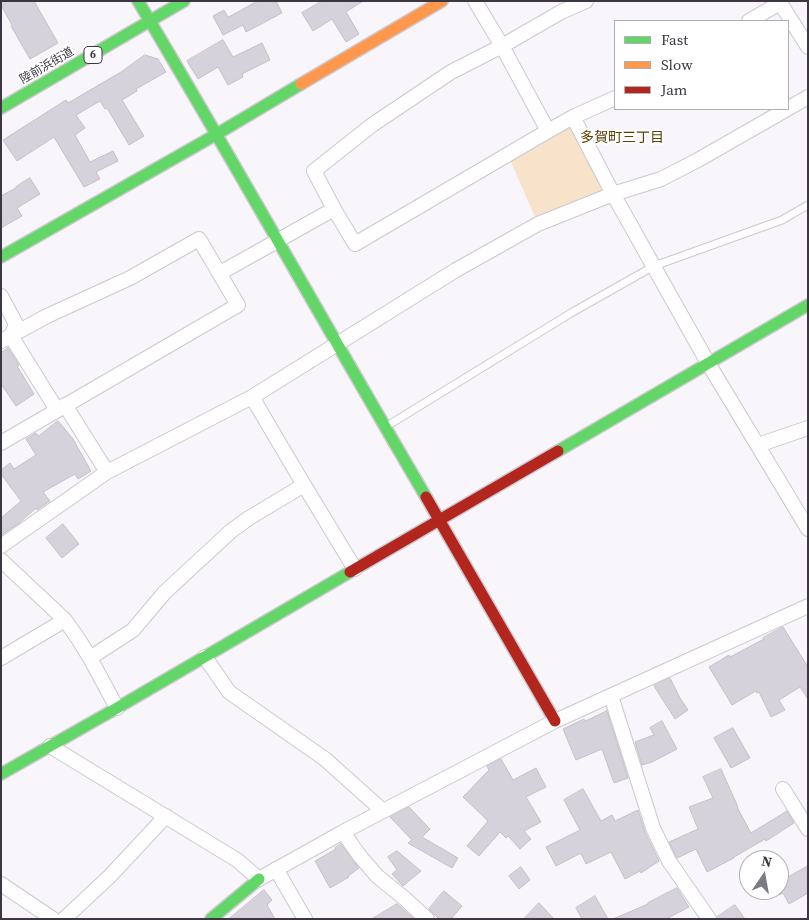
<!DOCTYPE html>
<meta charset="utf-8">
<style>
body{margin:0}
#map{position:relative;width:809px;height:920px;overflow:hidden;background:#f8f5fb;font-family:"Source Serif 4",serif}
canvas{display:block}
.frame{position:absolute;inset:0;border:2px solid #3d3743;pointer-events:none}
.legend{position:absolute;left:614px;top:20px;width:175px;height:90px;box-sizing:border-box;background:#fff;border:1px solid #b1afb4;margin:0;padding:6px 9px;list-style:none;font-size:15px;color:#3d3743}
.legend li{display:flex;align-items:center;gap:10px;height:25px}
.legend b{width:25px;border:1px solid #b1afb4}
.north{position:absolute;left:739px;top:850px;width:50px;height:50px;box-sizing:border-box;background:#fff;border:1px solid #b1afb4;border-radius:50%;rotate:12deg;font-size:14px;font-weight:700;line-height:20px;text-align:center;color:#3d3743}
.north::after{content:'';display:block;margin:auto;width:18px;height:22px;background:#7e7a83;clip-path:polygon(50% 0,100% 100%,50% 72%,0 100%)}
</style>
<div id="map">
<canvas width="809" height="920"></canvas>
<div class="frame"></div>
<ul class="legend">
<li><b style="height:6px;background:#63d668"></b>Fast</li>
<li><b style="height:6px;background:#ff974d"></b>Slow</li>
<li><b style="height:6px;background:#b3261e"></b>Jam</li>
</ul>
<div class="north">N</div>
</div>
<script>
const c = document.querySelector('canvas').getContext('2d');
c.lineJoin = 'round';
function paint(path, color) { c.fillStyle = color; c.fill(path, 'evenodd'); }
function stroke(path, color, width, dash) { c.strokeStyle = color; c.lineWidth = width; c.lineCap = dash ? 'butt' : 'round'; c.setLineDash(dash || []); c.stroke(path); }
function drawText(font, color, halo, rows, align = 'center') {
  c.font = font + ' "Source Serif 4","Noto Sans JP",serif'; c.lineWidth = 4; c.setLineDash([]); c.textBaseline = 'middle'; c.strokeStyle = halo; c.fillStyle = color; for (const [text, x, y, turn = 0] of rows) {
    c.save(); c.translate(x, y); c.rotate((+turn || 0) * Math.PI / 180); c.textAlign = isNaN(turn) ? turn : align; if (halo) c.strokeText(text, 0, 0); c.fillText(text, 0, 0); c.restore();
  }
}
const green = new Path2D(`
 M573,117L613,194L538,224L508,155Z`);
const building = new Path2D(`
 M1,1H34L58,43L30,59L11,26L12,25L1,5Z
 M258,1H276L282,13L246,32L243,25L223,35L213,16L224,10L228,17Z
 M322,1H363L346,12L359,34L346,42L332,19L313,31L302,13Z
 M223,40L233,57L262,43L270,60L242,74L243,77L228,85L218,67L198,79L187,61Z
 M145,55L158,59L166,72L136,89L137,91L122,100L144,136L129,145L107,108L105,109L100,101L76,115L85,128L75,135L90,162L113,151L118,161L96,172L100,179L84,187L54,137L17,161L3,140L66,100L68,103L121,72Z
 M30,178L40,194L17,208L22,216L1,228V196L16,188V187Z
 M8,348L19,365L17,366L34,394L16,406L1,384V353Z
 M58,421L73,439L91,471L78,479L75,474L43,492L50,501L37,510L36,508L18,524L1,535V518L21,501L1,474V470L10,463L14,469L36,455L26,439L36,433L38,436Z
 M63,524L79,544L62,558L46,538Z
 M783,627L808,667V699L800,687L779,700L785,710L771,717L759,692L757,693L756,691L732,705L709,667L729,655L730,657L764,639L763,638Z
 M670,678L680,698L688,710L675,719L654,686Z
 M607,711L628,778L614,783L602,749L576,760L563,729L584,719L585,721Z
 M662,721L677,749L652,762L642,765L635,742L654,735L650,728Z
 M733,728L750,758L731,768L714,738Z
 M501,759L513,780L536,768L546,787L526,797L541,822L524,831L531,839L520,849L508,836L506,838L500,832L479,856L467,846L488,821L463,797L489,770L487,766Z
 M721,769L738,807H737L751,833L787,811L794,823L766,841L765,839L734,857V858L707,872L696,849L677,858L669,842L698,829L689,807L713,798L703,777Z
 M583,789L601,821L612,815L615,821L638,810L645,832L659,861L641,873L640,871L625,879L611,852L586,864L581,853L556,866L546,847L580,830L564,800Z
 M409,807L430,829L422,837L458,858L452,868L408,843L412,840L390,817Z
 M341,844L359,868L348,876L349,877L330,888L315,861L336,849L335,848Z
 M397,851L421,871L403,886L392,874L397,870L388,857Z
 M808,866V893L789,904L783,893L779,895V878L787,873L789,876Z
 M521,867L530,880L519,889L509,876Z
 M677,888L689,907L666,919H613L648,904V903Z
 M264,890L272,900L267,905L275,919H229Z
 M444,891L462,906L451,919H439L429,909Z
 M595,896L608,919H582L576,908Z
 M539,903L554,919H524Z
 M397,904L414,919H372Z
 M735,905L745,919H718L717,917Z`);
const lane = new Path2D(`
 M387,426L571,313L654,266L782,220L808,205`);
const street = new Path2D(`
 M475,1L502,46L548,131
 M779,1L808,47
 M749,21L780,3
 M573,117L613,194L708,363L808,529
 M334,209L355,244L548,131L573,117L615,98
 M220,273L334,209L314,171L372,125L451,72L502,46L561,12L586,1
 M1,296L16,324L11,336L57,410
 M1,341L47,316L130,278L199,239L238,305L1,443
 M252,397L304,485L355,569
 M65,405L107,472
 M758,445L808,428
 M1,546L107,472L252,397L456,270L538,224L613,194L661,179L698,160L808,97
 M1,560L65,620L79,640L90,658L117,708
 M205,657L229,692L325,759L383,811
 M1,658L65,620
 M90,658L133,630L165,592L231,531L249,518L304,485
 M611,696L653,828L669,861L709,919
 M50,746L237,860L259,879L343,832L555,721L808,606
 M783,789L808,829
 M343,832L359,855L377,876L404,898L427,919
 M276,869L305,919
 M1,884L53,919
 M64,919L110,876L166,816`);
const fast = new Path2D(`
 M138,1C236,165 329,332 426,497
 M1,108L184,1
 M1,257L217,134L301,84
 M558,451L808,305
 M1,774L117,708L350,572
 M211,919L259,879`);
const slow = new Path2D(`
 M301,84L442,1`);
const jam = new Path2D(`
 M426,497L555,721
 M350,572L558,451`);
const shields = [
 [93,55,18]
];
const shieldNames = [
 ["6",93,55]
];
const streetNames = [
 ["陸前浜街道",47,66,-30]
];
const neighbourhoodNames = [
 ["多賀町三丁目",622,138]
];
paint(green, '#f6e3ca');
paint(building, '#d6d2db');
stroke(building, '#c4c0c8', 1);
stroke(lane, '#ccc8d0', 9);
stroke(street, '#ccc8d0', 16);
stroke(fast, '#ccc8d0', 14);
stroke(slow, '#ccc8d0', 14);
stroke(jam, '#ccc8d0', 14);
stroke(lane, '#fefefe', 7);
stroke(street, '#fefefe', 14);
stroke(fast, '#63d668', 11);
stroke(slow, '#ff974d', 11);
stroke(jam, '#b3261e', 11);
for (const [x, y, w] of shields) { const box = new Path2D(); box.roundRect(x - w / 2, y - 8.5, w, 17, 4); c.fillStyle = '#fff'; c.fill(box); stroke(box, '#3d3743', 1); }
drawText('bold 11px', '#3d3743', null, shieldNames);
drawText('12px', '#3d3743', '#fff', streetNames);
drawText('14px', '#5d4003', '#fff', neighbourhoodNames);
</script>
